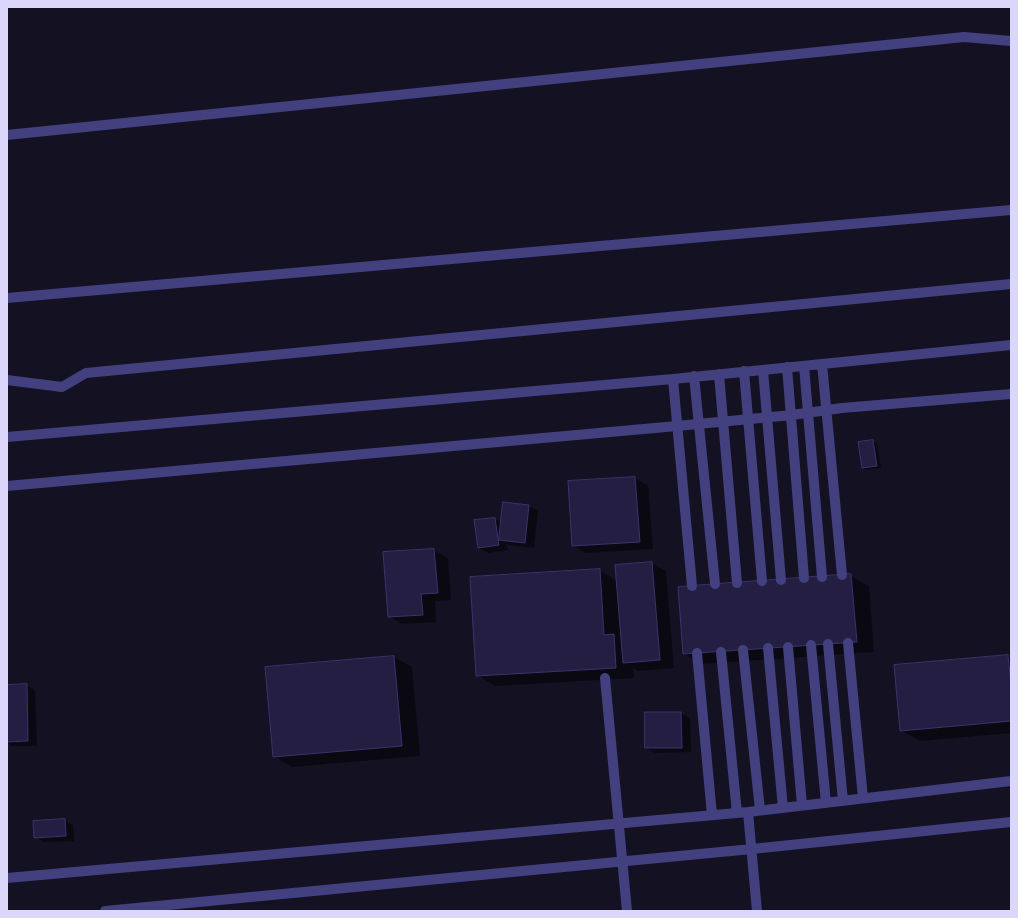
<!DOCTYPE html>
<style>
body{margin:0}
#map{position:relative;width:1018px;height:918px;overflow:hidden;background:#141123;font-family:"Nunito Sans",sans-serif}
canvas{display:block}
.frame{position:absolute;inset:0;border:8px solid #dad7fb;pointer-events:none}
</style>
<div id="map">
<canvas width="1018" height="918"></canvas>
<div class="frame"></div>
</div>
<script>
const c = document.querySelector('canvas').getContext('2d');
c.lineJoin = 'round';
function paint(path, color) { c.fillStyle = color; c.fill(path, 'evenodd'); }
function stroke(path, color, width, dash) { c.strokeStyle = color; c.lineWidth = width; c.lineCap = dash ? 'butt' : 'round'; c.setLineDash(dash || []); c.stroke(path); }
const shadow = new Path2D(`
 M873,441L877,443L881,468L867,470L863,468L859,443Z
 M635,478L648,486L653,549L586,553L573,546Z
 M504,504L529,506L538,511L534,548L509,545L506,543L508,550L488,553L479,548L495,519L502,523Z
 M434,550L448,558L451,600L435,601L436,622L402,624L389,616L384,553Z
 M652,563L666,571L674,668L638,671L633,668L634,678L495,686L477,675L599,570L617,581L616,566Z
 M851,576L869,586L874,652L702,664L684,654L680,588Z
 M1008,656L1011,658V733L919,741L901,730Z
 M394,657L412,667L420,756L292,767L274,756Z
 M27,685L35,691L37,746H12L7,743V686Z
 M646,713H681L690,718L691,752L655,753L646,748Z
 M64,820L73,825L74,841L44,842L35,837Z`);
const building = new Path2D(`
 M873,440L877,466L862,468L858,442Z
 M635,477L640,542L572,546L568,481Z
 M503,502L529,505L525,543L499,540Z
 M495,518L499,545L478,548L474,520Z
 M434,549L438,593L421,594L423,615L388,617L383,552Z
 M652,562L660,660L623,663L615,565Z
 M600,569L604,635L614,634L616,668L476,676L470,577Z
 M851,574L857,642L683,654L678,587Z
 M1008,655L1011,684V721L900,731L894,665Z
 M394,656L402,746L273,757L265,667Z
 M27,684L28,741L7,742V685Z
 M645,712H681L682,748H645Z
 M65,819L66,836L34,838L33,821Z`);
const service = new Path2D(`
 M7,135L964,37L1011,41
 M7,298L1011,210
 M822,364L842,575
 M804,366L822,577
 M787,367L804,578
 M763,370L781,580
 M744,371L762,581
 M719,374L737,583
 M694,376L715,584
 M673,379L692,586
 M7,380L62,387L86,373L1011,284
 M7,437L673,379L1011,345
 M7,486L677,426L792,415L842,408L1011,394
 M848,643L863,798
 M828,644L843,801
 M811,645L826,803
 M788,647L802,805
 M768,648L783,808
 M743,650L760,810
 M721,652L737,813
 M697,653L712,815
 M605,678L627,911
 M748,812L757,911
 M7,878L748,812L1011,781
 M105,911L752,849L1011,822`);
paint(shadow, '#0007');
paint(building, '#251e43');
stroke(building, '#3d326c', 1);
stroke(service, '#42407e', 10);
</script>
